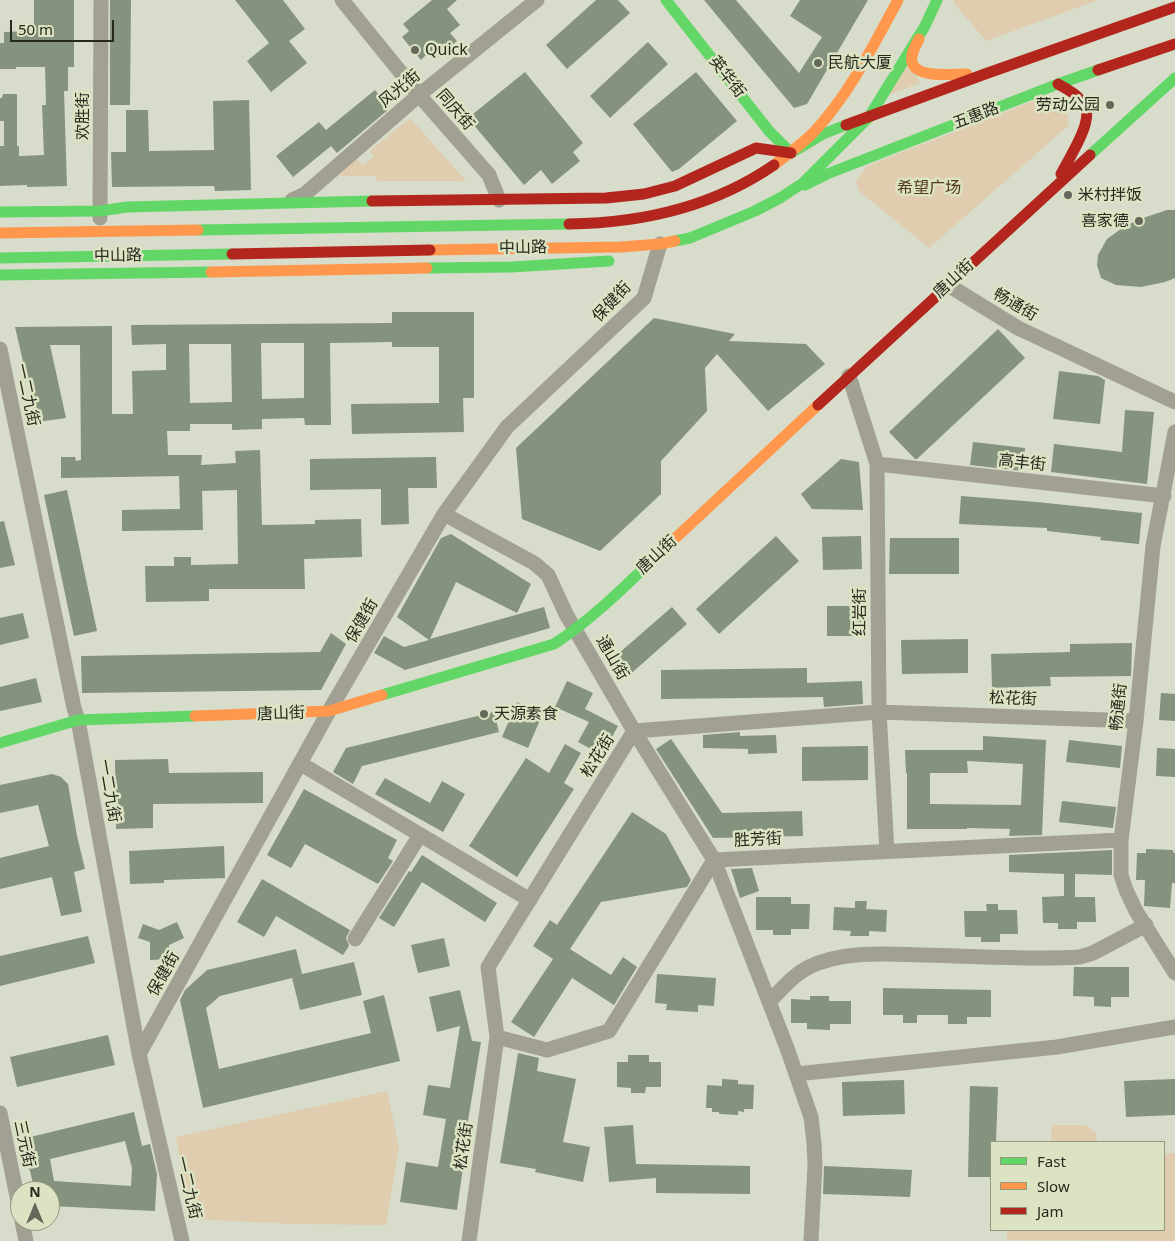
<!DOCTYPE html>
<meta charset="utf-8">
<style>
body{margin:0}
#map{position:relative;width:1175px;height:1241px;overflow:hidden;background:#d8dcca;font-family:"Noto Sans",sans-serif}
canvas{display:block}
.legend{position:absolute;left:990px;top:1141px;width:175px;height:90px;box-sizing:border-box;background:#dce3c3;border:1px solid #939981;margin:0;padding:6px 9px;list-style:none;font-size:15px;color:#26291d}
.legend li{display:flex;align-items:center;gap:10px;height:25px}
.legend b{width:25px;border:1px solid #939981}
.north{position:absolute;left:10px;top:1181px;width:50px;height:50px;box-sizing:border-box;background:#dce3c3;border:1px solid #939981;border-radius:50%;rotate:0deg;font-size:14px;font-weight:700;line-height:20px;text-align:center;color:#26291d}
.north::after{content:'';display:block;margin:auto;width:18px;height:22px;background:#64685a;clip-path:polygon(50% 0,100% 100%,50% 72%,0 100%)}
.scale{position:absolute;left:10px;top:20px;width:104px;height:22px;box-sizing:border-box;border:2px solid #26291d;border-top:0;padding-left:6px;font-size:15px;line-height:18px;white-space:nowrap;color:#26291d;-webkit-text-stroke:4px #dce3c3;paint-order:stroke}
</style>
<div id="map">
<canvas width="1175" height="1241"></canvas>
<ul class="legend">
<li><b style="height:6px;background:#63d668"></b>Fast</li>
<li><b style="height:6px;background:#ff974d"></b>Slow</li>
<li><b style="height:6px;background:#b3261e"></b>Jam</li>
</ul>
<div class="north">N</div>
<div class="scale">50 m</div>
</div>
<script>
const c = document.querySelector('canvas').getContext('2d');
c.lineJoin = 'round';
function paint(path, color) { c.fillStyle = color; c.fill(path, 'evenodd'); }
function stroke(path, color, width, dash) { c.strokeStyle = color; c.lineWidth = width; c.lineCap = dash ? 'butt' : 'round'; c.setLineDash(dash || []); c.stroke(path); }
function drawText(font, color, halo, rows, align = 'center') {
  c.font = font + ' "Noto Sans","Noto Sans SC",sans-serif'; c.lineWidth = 5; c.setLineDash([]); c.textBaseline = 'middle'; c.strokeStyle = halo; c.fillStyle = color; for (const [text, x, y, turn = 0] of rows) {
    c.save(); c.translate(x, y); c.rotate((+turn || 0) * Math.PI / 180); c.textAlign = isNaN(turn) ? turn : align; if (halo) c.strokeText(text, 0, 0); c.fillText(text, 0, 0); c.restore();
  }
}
const green = new Path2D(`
 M954,0H1098L986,41L953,2Z
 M904,66L916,76L920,83L888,95Z
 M1046,96C1061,101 1068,110 1069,125L929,248L859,191L856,181L867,166Z
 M410,118L466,181H377L375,176H339L356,159L363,165L374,156L370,151Z
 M387,1091L399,1147L386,1225L294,1224L190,1219L176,1137Z
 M1052,1125H1085L1096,1133L1097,1142H1051Z
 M1175,1153V1241L1007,1240V1230H1164V1154Z`);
const building = new Path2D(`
 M34,0H74V67H68V91H64L67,186L27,187V185L0,186V146H4V121H0V98H2L3,94H17V146H19V156L44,155L42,105H46L45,67H16V69H0V43H4V32L34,31Z
 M110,0H131L130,105H110Z
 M235,0H283L305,29L289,41L307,63L271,92L247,61L269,43Z
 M432,0H457L447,9L460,25L450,33L457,41L436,59L429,52L421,60L402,37L409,31L403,24Z
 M596,0H618L630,13L567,69L546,45Z
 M704,0H736L799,73L822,37L790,16L800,0H868L807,104L794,108Z
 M648,42L668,64L610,118L590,96Z
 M525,72L583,143L573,152L580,161L552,184L541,170L524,185L468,118Z
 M696,72L737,121L679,169L672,172L633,124Z
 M375,90L389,109L337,153L331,146L293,177L276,156L319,122L326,130Z
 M249,100L251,190L215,191L214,186L112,187L111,152H126V110H148L149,151L214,150L213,101Z
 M1167,210H1175V278L1165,282L1141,287L1116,285L1101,278L1097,265L1098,255L1107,239L1125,226L1140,219Z
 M392,312H474V398H463L464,432L352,434L351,404L439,403V347H392V342L330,343L331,425H305L304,418L262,419V429L232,430V424H190V431H167L168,455H202L201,465L236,463L235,451L260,450L262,525L315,524V520L361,519L362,557L304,559L305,589H209V601L146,602L145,566H174V557H191V565L238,564L237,490L202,491L203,530L122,531V510L180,509L179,476L61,478V457H75L76,461L81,460L80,345H50L66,418L37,422L15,327L112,326V414H133L132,371L166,370V344L132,345L131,325L392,323ZM261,343H304V398L262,399ZM189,344H231L232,402L190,403Z
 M654,318L735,334L729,341L806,344L825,364L768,411L717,354L705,368L707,411L661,461V494L600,551L522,519L516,448Z
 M998,329L1025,358L917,459H915L889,432Z
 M1059,371L1098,376L1105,380L1100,424L1053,419Z
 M1125,410L1154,412L1147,484L1051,472L1054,444L1122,452Z
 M973,442L1025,448L1023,471L970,465Z
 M436,457L437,488H408L409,524L381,525V489L310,490V459Z
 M841,459L859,462L863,510L812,509L801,494Z
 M67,490L97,631L74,636L44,495Z
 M961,496L1037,502L1142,513L1139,544L1100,540L1101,537L1047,531V528L959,524Z
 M4,521L15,565L0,568V522Z
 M451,534L531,584L517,613L456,582L430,639L544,607L550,628L405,670L374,653L384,636L404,647L429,640L397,617L441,538Z
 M776,536L799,561L719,634L696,609Z
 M861,536L862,569L823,570L822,537Z
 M890,538H959V574H889Z
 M827,606H864V636H827Z
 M672,607L687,624L626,678L611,660Z
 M23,613L29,638L0,645V618Z
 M331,633L346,644L321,690L82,693L81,656L320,652Z
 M968,639V673L902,674L901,640Z
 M1132,643L1131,676L1050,677L1051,686L992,688L991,654L1070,652V644Z
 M807,668V683L862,681L863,704L824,707L823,697L661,699V670Z
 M36,678L42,702L0,711V687Z
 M567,681L593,693L585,709L618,726L602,755L578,742L589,722L555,707Z
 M1161,693L1175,694V721L1159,720Z
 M517,702L543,713L528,748L502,737Z
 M494,712L499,732L362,766L353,784L333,772L346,748Z
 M740,732V736L776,735L777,753L748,754V749L703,748V735Z
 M983,736L1046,740L1042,835L1009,836L1010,829L967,828V829H907V773H906L905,750H983ZM967,761L1023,764L1021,805L930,804V773H968Z
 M671,739L722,813L802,811L803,836L713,838L656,749Z
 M1069,740L1122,746L1120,768L1066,762Z
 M565,744L581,753L564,783L574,789L517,877L469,846L526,758L549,773Z
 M868,746V780L802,781V747Z
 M1157,748L1175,749V777L1156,776Z
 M168,759L169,773L263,772V803L153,804V828L116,829L115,760Z
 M52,774L61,777L68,784L77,836L85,869L74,872L82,912L61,916L52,877L0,889V858L49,846L38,805L0,813V785Z
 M385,778L430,803L442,781L465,794L443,832L375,794Z
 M304,789L397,840L388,858L393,861L378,884L305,844L291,868L267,855Z
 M1062,801L1116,807L1113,828L1059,822Z
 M632,812L666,834L691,880L687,887L601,902L570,949L611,975L623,957L637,967L614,1005L572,978L534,1037L511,1022L553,959L533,946L550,920L557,925Z
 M224,846L225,878L164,880V883L130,884L129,851Z
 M1146,849L1173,850V852L1175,853V883H1172L1170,908L1144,906L1145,880H1136L1137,853H1146Z
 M1112,850V875L1075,874V897H1095L1096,922H1077V929H1058V923H1043L1042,897L1064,896V874L1009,872V855Z
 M422,855L497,903L485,922L422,882L394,927L379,918L409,871L411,872Z
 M752,868L759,891L740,898L731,869Z
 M262,879L350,930L346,938L349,946L343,955L276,916L264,937L237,922Z
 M756,897H791V904H810L809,929H791V935H773V930H756Z
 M855,901H867L866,909L887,910L886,932L869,931V936H850L851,931L833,930L834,907L855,908Z
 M986,904H998V910H1017L1018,934H1000V942H981V937H965L964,911H987Z
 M177,922L184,938L169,945V959L150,960V942L138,938L143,924L159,930Z
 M88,936L95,963L0,986V956Z
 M444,938L450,966L418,973L411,945Z
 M296,949L302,974L354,962L362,995L300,1010L292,978L220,996L206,1008L219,1069L371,1033L363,1001L384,995L400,1061L203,1108L180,1000L185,990L207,970Z
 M1074,967H1129V997H1111V1007L1094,1006V997L1073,996Z
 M657,974L716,978L714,1006L698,1005V1012L666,1010L667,1004L655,1003Z
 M883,988L991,990V1017H967V1024H948V1015H917V1023H903V1015H883Z
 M460,990L472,1041L481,1042L465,1139H467L457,1210L400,1202L406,1162L438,1167L446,1119L423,1115L428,1085L450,1088L460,1026L437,1032L429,997Z
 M810,996H829V1001H851V1024H830V1030L807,1029V1023H791V999L810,1000Z
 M108,1035L115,1065L17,1087L10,1057Z
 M518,1053L539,1058L537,1071L576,1079L563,1142L590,1147L583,1182L535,1172L536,1169L500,1163Z
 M628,1055H649V1062H661V1087H646L645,1093H631V1088L617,1087V1062H628Z
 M722,1079L738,1080V1084L754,1085L753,1109H744V1112L738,1111V1115L719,1114V1112H712V1108H706L707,1085L722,1086Z
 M1175,1079V1115L1126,1117L1124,1081Z
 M904,1080L905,1114L843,1116L842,1082Z
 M970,1086L998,1087L996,1142H991V1177H968Z
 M134,1112L142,1146L150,1144L157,1174L155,1211L50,1206V1191H35L22,1139ZM125,1141L132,1168L131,1186L54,1181L50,1159Z
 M633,1125L636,1164L750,1166V1194L656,1193V1178L609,1182L604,1127Z
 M824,1166L912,1170L910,1197L823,1194Z`);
const street = new Path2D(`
 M342,0L419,95L489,175L499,200
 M292,200L305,194L419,95L537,0
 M100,218L101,0
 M948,285L1018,328L1175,402
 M0,349L74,708L78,720L139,1054L182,1241
 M849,376L877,464L879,712L887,851
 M1175,432L1153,546L1136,721L1121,840V875L1126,890L1136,911L1175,973
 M877,464L1164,496
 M444,514L534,563L548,575L566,614L634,731L714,860L787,1048L811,1117L814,1143L815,1166L811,1241
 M301,764L530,900
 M355,939L420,835
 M769,1002C781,990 793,975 809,967C844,950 886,954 924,955C976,956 1029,960 1080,957L1093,953L1146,925
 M497,1037L547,1050L609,1031L714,860L1121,840
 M139,1054L329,711L444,514L507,427L644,298L660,244
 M796,1074L1057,1047L1175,1027
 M0,1113L20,1211
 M22,1221L26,1241
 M469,1241L497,1037L488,967L634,731L879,712L1136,721`);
const fast = new Path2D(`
 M666,0L769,131L791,153L823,134L846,125
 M1090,155L1175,78
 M805,185L827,174L1058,84L1098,70
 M0,212L100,211L127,207L372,201
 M198,230L569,224
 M675,241L690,238L755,211L780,198L803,183L869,117L925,26L937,0
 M0,258L232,254
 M427,268L512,267L609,261
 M0,275L211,272
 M382,695L554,644C596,617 631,580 667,546
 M0,743L78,720L195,716`);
const slow = new Path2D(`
 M919,39C916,45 910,54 912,62C916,79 954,74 967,74
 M774,165C787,155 801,145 813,133C849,95 873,46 898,0
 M0,233L198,230
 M430,250L621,247L660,244L675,241
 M211,272L427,268
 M667,546L818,405
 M195,716L329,711L382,695`);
const jam = new Path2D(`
 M1098,70L1175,44
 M1058,84C1068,90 1083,97 1086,110C1091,125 1068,160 1061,174
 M846,125L985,74L1175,7
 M372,201L606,198L644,194L675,186L756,148L791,153
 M569,224C642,223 713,207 774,165
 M232,254L430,250
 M818,405L1090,155`);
const markers = [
 [415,50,5,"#64685a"],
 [818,63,5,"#64685a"],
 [1110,105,5,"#64685a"],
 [1068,195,5,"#64685a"],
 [1139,221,5,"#64685a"],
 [484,714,5,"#64685a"]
];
const poiNames = [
 ["Quick",425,50],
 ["民航大厦",828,63],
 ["劳动公园",1100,105,"right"],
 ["米村拌饭",1078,195],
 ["喜家德",1129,221,"right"],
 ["天源素食",494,714]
];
const streetNames = [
 ["英华街",727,77,52],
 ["风光街",400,89,-40],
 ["同庆街",455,110,49],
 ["欢胜街",83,116,-90],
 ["五惠路",976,116,-21],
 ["中山路",523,248,-1],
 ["中山路",118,256,-1],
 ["唐山街",954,279,-43],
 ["保健街",612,302,-47],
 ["畅通街",1015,305,30],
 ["一二九街",27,395,78],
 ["高丰街",1022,463,6],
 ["唐山街",657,555,-43],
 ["红岩街",860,612,-90],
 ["保健街",362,621,-60],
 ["通山街",612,658,60],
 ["松花街",1013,699,2],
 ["畅通街",1119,707,-84],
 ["唐山街",281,714,-2],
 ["松花街",598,756,-58],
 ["一二九街",109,791,80],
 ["胜芳街",758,840,-3],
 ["保健街",164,974,-61],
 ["三元街",24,1144,78],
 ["松花街",464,1146,-82],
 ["一二九街",188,1188,77]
];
const parkNames = [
 ["希望广场",929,188]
];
paint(green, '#e0ccae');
paint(building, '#84927e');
stroke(street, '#a2a093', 15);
stroke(fast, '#63d668', 11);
stroke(slow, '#ff974d', 11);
stroke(jam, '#b3261e', 11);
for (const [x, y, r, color] of markers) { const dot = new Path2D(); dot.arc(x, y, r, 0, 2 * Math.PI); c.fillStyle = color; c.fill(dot); stroke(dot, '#dce3c3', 2); }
drawText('16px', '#26291d', '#dce3c3', poiNames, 'left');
drawText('16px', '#26291d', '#dce3c3', streetNames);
drawText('16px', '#53391c', '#dce3c3', parkNames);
</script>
